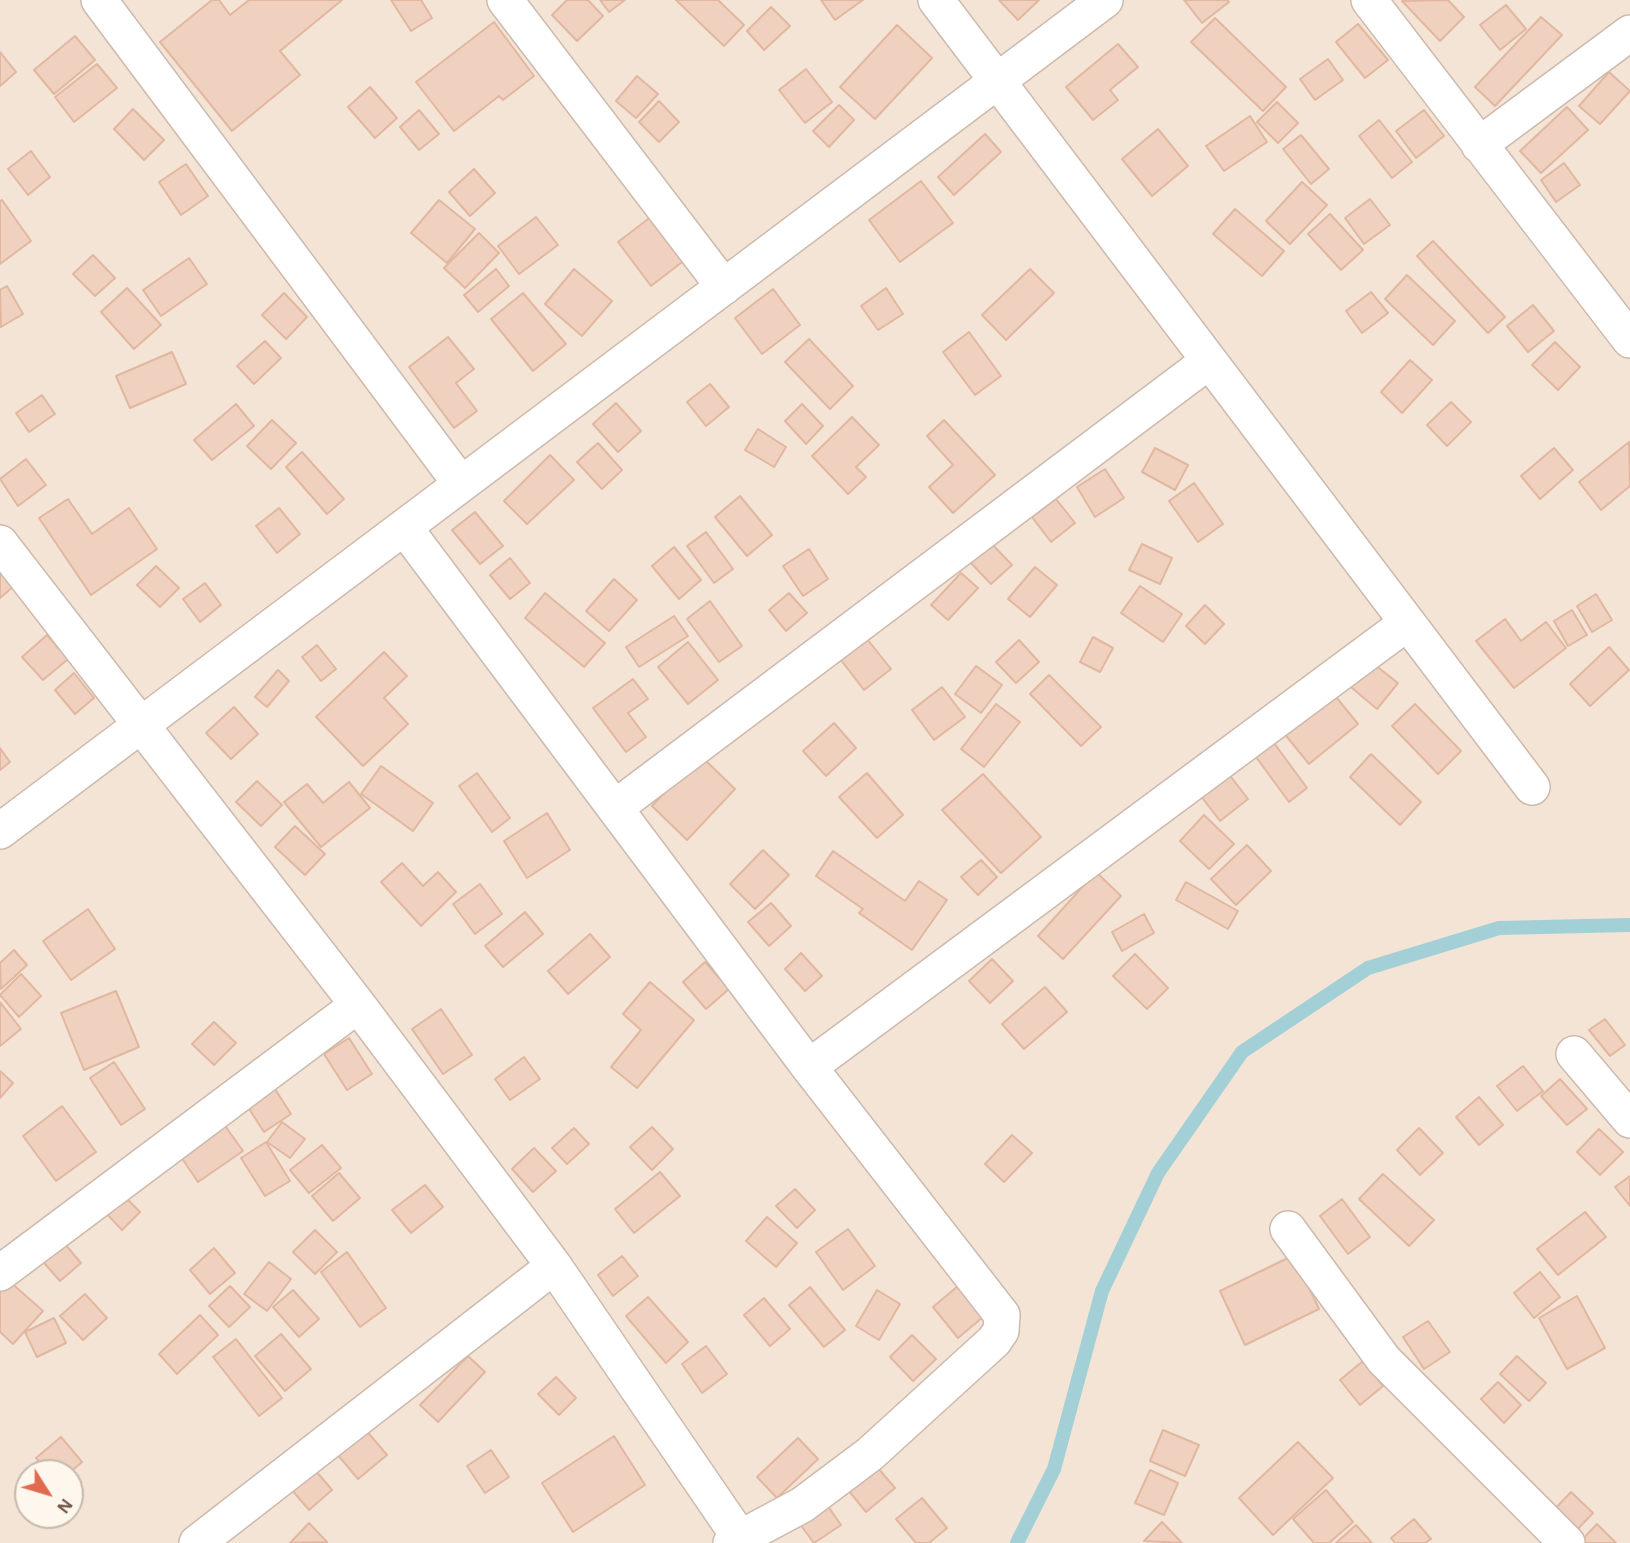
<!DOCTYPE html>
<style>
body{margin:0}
#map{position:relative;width:1630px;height:1543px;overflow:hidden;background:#fcf3e7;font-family:"Alegreya Sans",sans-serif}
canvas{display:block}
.north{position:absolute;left:14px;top:1459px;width:70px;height:70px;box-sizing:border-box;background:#fef7ed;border:2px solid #c7b8ad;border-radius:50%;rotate:127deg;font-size:19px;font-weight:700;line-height:28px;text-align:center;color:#75594c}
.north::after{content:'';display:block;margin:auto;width:24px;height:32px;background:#e16b50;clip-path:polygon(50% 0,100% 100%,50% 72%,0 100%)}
</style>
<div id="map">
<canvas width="1630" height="1543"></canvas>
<div class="north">N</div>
</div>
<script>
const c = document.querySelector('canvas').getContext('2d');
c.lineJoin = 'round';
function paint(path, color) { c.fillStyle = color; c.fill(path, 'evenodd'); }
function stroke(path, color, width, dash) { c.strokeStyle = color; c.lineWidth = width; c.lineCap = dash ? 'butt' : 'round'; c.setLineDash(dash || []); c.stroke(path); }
const residential = new Path2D(`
 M0,0H1630V1543H0ZM28,1473H70V1515H28Z`);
const stream = new Path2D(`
 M1017,1543L1054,1469L1102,1291L1158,1173L1242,1052L1368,968L1499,928L1630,925`);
const building = new Path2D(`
 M212,0H219L230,15L249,0H342L280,51L300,75L232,131L160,42Z
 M391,0H421L432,18L411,31Z
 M567,0H588L603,16L577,41L552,15Z
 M600,0H625L609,12Z
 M676,0H718L744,25L724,46Z
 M821,0H863L835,20Z
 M999,0H1039L1018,20Z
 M1184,0H1227L1229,2L1202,23Z
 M1448,0L1464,17L1440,41L1402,1Z
 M1506,5L1526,29L1500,50L1480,25Z
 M771,7L790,26L764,50L747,31Z
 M1541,17L1562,35L1495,106L1475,87Z
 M1215,18L1286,87L1263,111L1191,42Z
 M494,22L534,76L503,100L499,96L454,131L416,82Z
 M1358,24L1388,60L1365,78L1336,42Z
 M897,25L932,58L875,119L840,87Z
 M75,36L95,60L54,94L34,70Z
 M1118,44L1138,67L1110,90L1118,100L1093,120L1066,87Z
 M0,52L16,72L0,86Z
 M1328,59L1343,80L1315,100L1300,79Z
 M97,64L117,88L74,122L55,97Z
 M806,69L832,102L805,123L779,90Z
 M1609,72L1630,91L1600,124L1579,106Z
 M637,76L658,94L636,118L616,101Z
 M370,87L397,118L375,138L348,107Z
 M659,101L679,122L659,142L639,122Z
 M1277,102L1298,123L1278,143L1257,122Z
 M839,105L854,120L829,147L813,131Z
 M1567,107L1588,130L1541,173L1520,151Z
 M133,109L164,140L144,160L114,129Z
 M419,110L439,134L419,150L400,127Z
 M1424,110L1444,136L1416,158L1396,131Z
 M1250,116L1267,142L1224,171L1206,146Z
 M1379,120L1412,162L1392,178L1359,136Z
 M1158,129L1188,166L1152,196L1122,159Z
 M985,134L1001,152L954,195L938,177Z
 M1301,135L1329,169L1311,184L1283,149Z
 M31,151L50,177L28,195L8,169Z
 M1564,163L1580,185L1556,202L1541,180Z
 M186,164L208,196L181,215L159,182Z
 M474,169L495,193L470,216L449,192Z
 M921,181L953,223L900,262L869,220Z
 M1302,182L1327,205L1290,244L1266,221Z
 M1370,199L1390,225L1364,244L1345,218Z
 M2,200L31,241L0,264V201Z
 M439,200L475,229L447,263L411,233Z
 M1235,209L1284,251L1262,276L1213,234Z
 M1330,214L1363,250L1341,270L1308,234Z
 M652,216L686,259L651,286L618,242Z
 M536,217L558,245L519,274L498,246Z
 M479,233L499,253L465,288L444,268Z
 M1433,241L1505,317L1488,333L1417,256Z
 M93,255L115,278L95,296L73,274Z
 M189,258L207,284L161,316L143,290Z
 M496,269L509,286L478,312L464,295Z
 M574,269L612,301L582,336L545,304Z
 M1030,269L1054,293L1006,340L982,315Z
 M1407,275L1455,321L1433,345L1385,299Z
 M7,286L23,314L1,327L0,290Z
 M127,288L161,325L134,349L101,312Z
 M886,288L903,314L878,330L861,306Z
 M773,289L800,325L762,354L735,318Z
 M1371,292L1388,313L1362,333L1346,311Z
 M284,293L307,317L286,339L262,315Z
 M523,293L566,344L533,371L491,319Z
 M1533,305L1554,331L1528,352L1507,326Z
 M969,332L1001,376L975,395L943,352Z
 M448,337L474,369L456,383L477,411L454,428L409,367Z
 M809,339L853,386L830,409L785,362Z
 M265,341L281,358L254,384L237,366Z
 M1555,342L1580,367L1558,390L1532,365Z
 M172,352L186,384L130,408L116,376Z
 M1410,360L1432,380L1402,413L1381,392Z
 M710,384L729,407L706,426L687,402Z
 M42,395L55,414L29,432L16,413Z
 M1451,402L1471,422L1447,446L1427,425Z
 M616,403L641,431L618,452L593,424Z
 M236,404L254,426L212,460L194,440Z
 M802,404L823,426L806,444L785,421Z
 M852,417L879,445L856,467L866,477L848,494L812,456Z
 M272,420L296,443L271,469L247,446Z
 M944,420L995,475L953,513L929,487L953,465L927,436Z
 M758,429L786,447L774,467L745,450Z
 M1629,442L1630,486L1601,510L1579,482Z
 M598,443L622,470L602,489L577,462Z
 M1155,448L1188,465L1175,490L1142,472Z
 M1554,448L1573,470L1540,499L1521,476Z
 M302,452L344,499L327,514L286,467Z
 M550,455L574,480L527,524L504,501Z
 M26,459L46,485L18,506L0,479Z
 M1105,469L1124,498L1095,517L1077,487Z
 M1194,483L1223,524L1198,542L1169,501Z
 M740,496L772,535L747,556L715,517Z
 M68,499L92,534L129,508L157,549L91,595L39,518Z
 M1056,499L1075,523L1051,542L1032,517Z
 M279,508L300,534L277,553L256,526Z
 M475,512L503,546L480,564L452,530Z
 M706,532L733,569L714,583L687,546Z
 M990,542L1012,565L991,584L970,562Z
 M1142,544L1172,558L1160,584L1129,570Z
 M674,547L701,580L679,599L652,566Z
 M809,549L828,579L803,596L783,566Z
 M510,558L530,583L510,599L490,575Z
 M156,566L179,588L160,607L137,585Z
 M1035,567L1057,585L1030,617L1008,599Z
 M0,568L15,585L0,598Z
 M961,573L978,588L948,620L931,605Z
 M614,579L637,600L609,631L586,611Z
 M205,583L221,605L200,622L183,599Z
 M1140,586L1182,614L1163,642L1121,613Z
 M545,593L605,643L584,667L525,618Z
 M789,593L807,613L786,631L769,610Z
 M1596,594L1612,620L1592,632L1577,606Z
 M710,601L742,646L719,662L687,619Z
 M1205,605L1224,624L1205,644L1186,626Z
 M1572,610L1587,635L1568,646L1554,621Z
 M674,616L688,636L639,667L626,647Z
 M1505,619L1521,641L1546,622L1566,648L1514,688L1476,641Z
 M47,635L68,659L43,680L22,657Z
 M1093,637L1113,648L1100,672L1080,662Z
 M867,639L891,669L864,690L841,660Z
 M1019,640L1039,662L1016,683L996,662Z
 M688,642L718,680L688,704L658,667Z
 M317,645L336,669L321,681L302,657Z
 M1609,647L1629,670L1590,706L1570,684Z
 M384,652L407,676L384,698L408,724L363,766L316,717Z
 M1366,658L1398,683L1377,709L1346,683Z
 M976,666L1002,685L981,713L955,694Z
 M278,670L289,681L267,707L255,697Z
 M74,673L94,698L75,714L55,690Z
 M1049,675L1101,727L1081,746L1030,694Z
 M633,679L648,699L628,713L646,737L626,752L593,708Z
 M942,687L965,717L934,740L912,710Z
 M1332,692L1358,724L1309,764L1283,732Z
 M996,704L1020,722L984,767L961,749Z
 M1415,704L1461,751L1438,774L1392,726Z
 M234,707L258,734L231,759L206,733Z
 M834,723L856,748L826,776L803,751Z
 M1274,743L1307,788L1289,802L1256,757Z
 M0,748L10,762L0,770Z
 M1371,754L1421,802L1400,825L1350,777Z
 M700,755L735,789L687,840L652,806Z
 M381,766L433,803L413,831L361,794Z
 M477,773L510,818L492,832L459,786Z
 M867,773L903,815L877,838L839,797Z
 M1228,773L1248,799L1220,821L1200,795Z
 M983,774L1041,837L1001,873L942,810Z
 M257,781L282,805L261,826L236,802Z
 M349,782L370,808L321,847L284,802L307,784L323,803Z
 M547,813L570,850L527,878L504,841Z
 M1204,815L1234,844L1209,869L1180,841Z
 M295,826L325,854L305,875L275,847Z
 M1247,845L1271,871L1236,905L1211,879Z
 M763,850L789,875L755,909L730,884Z
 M833,851L905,901L919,881L947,900L912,950L859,913L863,909L816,876Z
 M981,860L997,877L978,895L961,877Z
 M402,863L423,886L438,872L456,892L421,926L381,882Z
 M1096,872L1121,896L1063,959L1038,936Z
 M1186,882L1238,911L1228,929L1176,900Z
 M480,884L502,914L475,934L453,904Z
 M771,903L791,926L769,946L748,922Z
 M88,909L115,949L71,980L43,941Z
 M525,912L543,934L503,967L485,946Z
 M1144,914L1154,933L1122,951L1112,932Z
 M590,934L610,957L568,994L548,971Z
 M14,950L27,965L1,989L0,963Z
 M801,953L822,976L805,991L785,969Z
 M1135,954L1168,988L1147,1009L1113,976Z
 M992,959L1013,981L990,1003L969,981Z
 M705,962L729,989L706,1009L683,982Z
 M21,974L41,996L19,1017L0,995Z
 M650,982L694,1020L637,1088L611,1067L641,1030L623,1014Z
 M1045,987L1067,1012L1024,1049L1002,1024Z
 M116,991L139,1047L84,1070L61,1013Z
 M0,1002L21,1029L0,1046Z
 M441,1009L472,1055L443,1074L412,1029Z
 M1605,1019L1625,1045L1610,1056L1589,1030Z
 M214,1022L236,1043L214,1065L192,1044Z
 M349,1038L372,1074L347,1090L324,1054Z
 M524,1057L540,1079L510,1100L495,1079Z
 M114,1062L145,1109L121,1125L90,1078Z
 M1523,1066L1543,1091L1517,1111L1497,1086Z
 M0,1071L13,1083L0,1098Z
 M1560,1079L1587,1109L1567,1125L1541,1096Z
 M275,1089L291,1114L264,1132L248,1107Z
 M1479,1097L1503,1125L1479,1145L1456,1117Z
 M62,1106L96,1152L56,1181L23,1136Z
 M282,1122L305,1139L290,1158L267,1142Z
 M223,1123L243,1151L198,1182L179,1154Z
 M652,1127L673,1149L652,1170L630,1147Z
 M574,1128L589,1144L567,1164L552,1148Z
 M1419,1128L1443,1153L1420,1175L1397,1150Z
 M1599,1129L1623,1152L1600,1175L1577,1152Z
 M1012,1135L1032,1153L1004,1182L985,1164Z
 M266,1142L290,1181L265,1196L241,1158Z
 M322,1145L341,1168L309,1193L290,1170Z
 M534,1148L556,1171L533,1192L512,1169Z
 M660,1172L680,1196L634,1233L615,1209Z
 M339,1173L360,1198L333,1221L312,1196Z
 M1383,1174L1434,1220L1409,1246L1359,1199Z
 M1630,1176V1206L1615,1187Z
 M425,1185L443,1207L411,1233L392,1210Z
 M795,1189L815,1210L797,1228L776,1206Z
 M120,1192L140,1212L122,1230L103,1210Z
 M1342,1199L1370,1237L1348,1254L1320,1216Z
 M1585,1212L1606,1237L1558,1275L1537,1249Z
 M767,1217L797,1243L776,1267L746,1241Z
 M848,1229L875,1266L843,1290L816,1252Z
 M315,1230L337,1252L315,1274L293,1252Z
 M59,1237L81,1263L60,1281L38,1256Z
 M214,1248L235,1273L210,1294L190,1270Z
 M347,1252L386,1308L360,1327L321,1272Z
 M1294,1255L1319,1309L1245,1345L1220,1291Z
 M622,1256L638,1276L613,1296L598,1275Z
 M269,1262L291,1279L267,1311L244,1294Z
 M1540,1272L1560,1297L1534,1318L1514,1293Z
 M0,1273L43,1311L13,1344L0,1332Z
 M230,1286L250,1307L229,1327L209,1306Z
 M958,1286L983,1317L958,1338L933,1307Z
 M810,1287L845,1330L824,1347L789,1305Z
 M293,1290L319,1319L299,1337L273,1307Z
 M877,1290L900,1304L879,1340L856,1326Z
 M85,1294L107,1318L83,1340L60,1316Z
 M1577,1296L1605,1348L1567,1369L1539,1318Z
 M648,1297L688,1342L666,1363L626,1316Z
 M764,1298L790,1329L770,1346L744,1315Z
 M200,1315L218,1335L177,1374L159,1354Z
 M54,1318L66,1343L37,1357L25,1332Z
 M1428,1321L1450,1352L1424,1369L1403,1337Z
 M281,1334L311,1369L285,1391L255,1356Z
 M912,1335L936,1359L913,1381L890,1357Z
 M236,1339L282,1398L259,1416L213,1357Z
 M706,1346L727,1374L702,1393L682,1364Z
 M468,1356L485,1372L438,1422L420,1405Z
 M1517,1356L1546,1383L1529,1401L1500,1374Z
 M1363,1361L1383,1386L1360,1405L1340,1380Z
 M556,1377L576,1398L559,1415L538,1394Z
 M1498,1382L1521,1405L1504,1423L1481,1399Z
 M365,1429L387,1455L358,1479L337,1454Z
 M1163,1430L1199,1445L1185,1476L1150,1461Z
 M614,1436L645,1485L573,1532L542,1483Z
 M61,1437L82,1462L69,1473H49L36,1458Z
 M798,1438L818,1459L777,1498L757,1477Z
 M1298,1442L1333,1478L1273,1535L1239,1498Z
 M491,1450L509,1477L485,1493L467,1466Z
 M872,1461L895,1488L866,1512L844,1485Z
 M310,1464L332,1490L309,1510L286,1483Z
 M1150,1470L1178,1483L1164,1515L1135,1503Z
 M1326,1490L1353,1522L1329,1543H1314L1293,1519Z
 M1571,1492L1593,1513L1572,1535L1550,1514Z
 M821,1496L841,1525L814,1543L794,1516Z
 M922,1498L947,1528L929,1543H916L896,1519Z
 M1414,1519L1431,1539L1425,1543H1395L1391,1538Z
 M1162,1522L1182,1543L1144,1541Z
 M309,1523L327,1542L290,1543Z
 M1597,1524L1616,1543H1579Z
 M1356,1525L1372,1543H1336Z`);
const street = new Path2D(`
 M99,0L461,484
 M505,0L724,287
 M936,0L1532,787
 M1369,0L1630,340
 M1479,145L1630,33
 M404,527L809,1067L1002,1315L1001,1331L994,1341L870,1454L802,1505L731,1543
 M0,543L358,1005L554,1266L740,1538
 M616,807L1209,361
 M0,831L1105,0
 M1574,1054L1630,1120
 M809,1067L1407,623
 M1288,1229L1384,1360L1567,1543
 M0,1273L358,1005
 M197,1543L554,1266`);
paint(residential, '#f3e4d6');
stroke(stream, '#a2d0d6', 14);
paint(building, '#f0d1bf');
stroke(building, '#e2b7a0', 2);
stroke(street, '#cdbaad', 38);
stroke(street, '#fff', 35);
</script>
